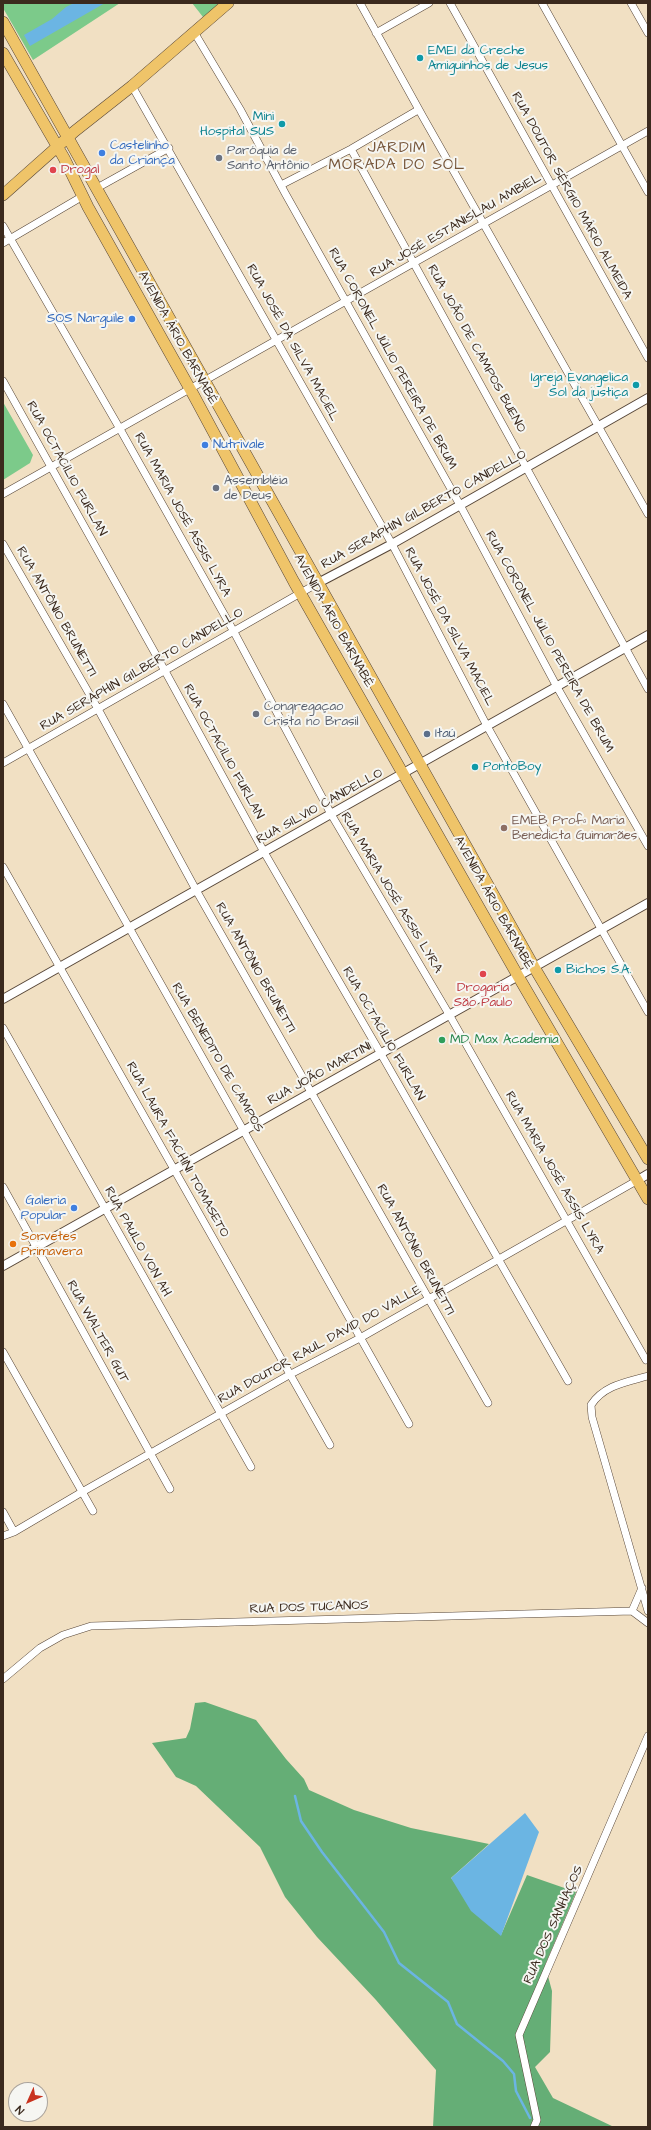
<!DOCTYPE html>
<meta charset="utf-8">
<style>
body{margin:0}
#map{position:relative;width:651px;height:2130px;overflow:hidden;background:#f1e0c3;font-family:"Architects Daughter",sans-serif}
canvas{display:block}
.frame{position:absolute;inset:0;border:4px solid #3b2a1e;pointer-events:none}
.north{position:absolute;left:8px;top:2082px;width:40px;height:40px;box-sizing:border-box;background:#f6f6f2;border:1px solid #aba49d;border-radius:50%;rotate:225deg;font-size:11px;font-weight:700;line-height:16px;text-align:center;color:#3b2a1e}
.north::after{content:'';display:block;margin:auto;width:14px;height:18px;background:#c8321e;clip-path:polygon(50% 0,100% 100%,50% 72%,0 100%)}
</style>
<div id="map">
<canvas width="651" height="2130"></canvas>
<div class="frame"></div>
<div class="north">N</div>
</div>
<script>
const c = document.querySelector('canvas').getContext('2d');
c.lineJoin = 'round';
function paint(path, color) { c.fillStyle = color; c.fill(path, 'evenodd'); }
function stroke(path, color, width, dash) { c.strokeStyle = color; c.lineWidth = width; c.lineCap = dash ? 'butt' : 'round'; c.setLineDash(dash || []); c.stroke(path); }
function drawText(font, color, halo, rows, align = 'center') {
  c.font = font + ' "Architects Daughter",sans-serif'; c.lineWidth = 4; c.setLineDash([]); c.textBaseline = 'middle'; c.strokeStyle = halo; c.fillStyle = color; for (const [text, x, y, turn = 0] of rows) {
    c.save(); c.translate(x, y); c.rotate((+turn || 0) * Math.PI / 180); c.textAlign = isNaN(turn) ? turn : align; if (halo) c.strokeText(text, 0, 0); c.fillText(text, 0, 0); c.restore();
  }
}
const green = new Path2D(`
 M3,3H120L33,60L3,8Z
 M192,3H220L203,17Z
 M3,402L33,455L30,463L3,480Z`);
const forest = new Path2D(`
 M205,1702L256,1720L286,1759L304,1779L309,1790L354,1810L411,1828L489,1844L451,1878L501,1935L527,1875L576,1892L545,1965L552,1991L550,2052L535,2067L553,2098L614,2127H433L436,2070L376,2000L317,1937L285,1897L260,1847L196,1786L176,1777L152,1743L186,1738L190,1729L195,1703Z`);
const water = new Path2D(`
 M74,3H105L30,46L24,35L52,19L66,7Z
 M525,1813L539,1832L501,1936L471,1911L451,1878Z`);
const stream = new Path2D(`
 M295,1796L301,1821L322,1852L384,1932L399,1963L448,2002L457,2024L503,2061L514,2074L516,2091L530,2118`);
const minor = new Path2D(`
 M360,3L423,117L648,514
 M450,3L648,358
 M542,3L648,192
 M631,3L648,33
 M194,32L240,109L285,193L460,505L557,687L648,846
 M376,33L429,3
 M132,86L392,544L487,726L648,1012
 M351,149L648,689
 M281,185L351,149L418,110
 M97,188L169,148
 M3,226L120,429L234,632L331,814L450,1016L646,1360
 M3,243L83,196
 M3,381L165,671L264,852L381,1054L568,1381
 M3,494L648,131
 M3,544L98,709L196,890L488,1403
 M3,704L409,1424
 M3,763L318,583
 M3,867L330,1445
 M3,1028L251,1467
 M3,1187L170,1489
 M3,1352L93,1511
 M648,1376C627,1382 604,1385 591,1405L592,1417L648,1611
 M3,1512L14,1532
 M3,1536L14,1532L82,1492L289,1375L360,1338L638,1180
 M632,1611L642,1588
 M3,1679L40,1648L63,1635L91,1626L632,1611L648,1623
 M534,2127L537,2120L519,2035L648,1736`);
const tertiary = new Path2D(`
 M318,583L392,544L648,398
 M3,999L648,635
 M638,1180L648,1174
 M3,1266L648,903`);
const primary = new Path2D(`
 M3,22L534,967L648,1159
 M3,53L64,158L88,207L194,396L294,582L518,976L648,1199
 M3,195L75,131L132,86L228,3`);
const markers = [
 [420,58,4,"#0f9aa8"],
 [282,124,4,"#0f9aa8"],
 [102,153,4,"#3f7fe0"],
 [219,158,4,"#6b7280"],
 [53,170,4,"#e0444e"],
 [132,319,4,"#3f7fe0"],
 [636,385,4,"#0f9aa8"],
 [205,445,4,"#3f7fe0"],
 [216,488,4,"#6b7280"],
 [256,714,4,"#6b7280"],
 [427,734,4,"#5c6f8a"],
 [475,767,4,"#0f9aa8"],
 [504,828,4,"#8d6e63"],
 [558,970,4,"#0f9aa8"],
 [483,974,4,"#e0444e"],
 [442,1040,4,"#2e9e5b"],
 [74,1208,4,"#3f7fe0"],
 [13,1244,4,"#e8710a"]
];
const cultureNames = [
 ["EMEI da Creche",428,51],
 ["Amiguinhos de Jesus",428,66],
 ["Mini",274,117,"right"],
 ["Hospital SUS",274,132,"right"],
 ["Igreja Evangelica",628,378,"right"],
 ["Sol da justiça",628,393,"right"],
 ["PontoBoy",483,767],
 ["Bichos S.A.",566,970]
];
const shopNames = [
 ["Castelinho",110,146],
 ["da Criança",110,161],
 ["SOS Narguile",124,319,"right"],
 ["Nutrivale",213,445],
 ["Galeria",66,1201,"right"],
 ["Popular",66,1216,"right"]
];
const worshipNames = [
 ["Paróquia de",227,151],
 ["Santo Antônio",227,166],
 ["Assembléia",224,481],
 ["de Deus",224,496],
 ["Congregaçao",264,707],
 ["Crista no Brasil",264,722]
];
const healthNames = [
 ["Drogal",61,170],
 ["Drogaria",483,988,"center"],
 ["São Paulo",483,1003,"center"]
];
const streetNames = [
 ["RUA DOUTOR SÉRGIO MÁRIO ALMEIDA",571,196,61],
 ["RUA JOSÉ ESTANISLAU AMBIEL",456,226,-30],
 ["AVENIDA ÁRIO BARNABÉ",177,338,61],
 ["RUA JOSÉ DA SILVA MACIEL",292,343,61],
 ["RUA JOÃO DE CAMPOS BUENO",476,349,61],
 ["RUA CORONEL JÚLIO PEREIRA DE BRUM",392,359,61],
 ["RUA OCTACÍLIO FURLAN",66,469,61],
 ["RUA SERAPHIN GILBERTO CANDELLO",424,510,-29],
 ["RUA MARIA JOSÉ ASSIS LYRA",182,515,61],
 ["RUA ANTÔNIO BRUNETTI",56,612,60],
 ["AVENIDA ÁRIO BARNABÉ",333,621,61],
 ["RUA JOSÉ DA SILVA MACIEL",449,627,62],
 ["RUA CORONEL JÚLIO PEREIRA DE BRUM",549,642,61],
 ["RUA SERAPHIN GILBERTO CANDELLO",142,670,-30],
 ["RUA OCTACÍLIO FURLAN",223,752,61],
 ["RUA SILVIO CANDELLO",320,807,-29],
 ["RUA MARIA JOSÉ ASSIS LYRA",391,893,59],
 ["AVENIDA ÁRIO BARNABÉ",493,903,61],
 ["RUA ANTÔNIO BRUNETTI",255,968,60],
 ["RUA OCTACÍLIO FURLAN",383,1034,60],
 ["RUA BENEDITO DE CAMPOS",217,1058,60],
 ["RUA JOÃO MARTINI",320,1074,-29],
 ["RUA LAURA FACHINI TOMASETO",177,1150,61],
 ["RUA MARIA JOSÉ ASSIS LYRA",554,1173,60],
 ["RUA PAULO VON AH",137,1242,61],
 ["RUA ANTÔNIO BRUNETTI",415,1250,61],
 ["RUA WALTER GUT",97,1332,61],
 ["RUA DOUTOR RAUL DAVID DO VALLE",320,1345,-29],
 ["RUA DOS TUCANOS",309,1608,-2],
 ["RUA DOS SANHAÇOS",554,1925,-66]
];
const serviceNames = [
 ["Itaú",435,734]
];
const educationNames = [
 ["EMEB Profª Maria",512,821],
 ["Benedicta Guimarães",512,836]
];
const leisureNames = [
 ["MD Max Academia",450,1040]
];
const foodNames = [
 ["Sorvetes",21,1237],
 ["Primavera",21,1252]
];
const quarterNames = [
 ["JARDIM",397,149],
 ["MORADA DO SOL",397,166]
];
paint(green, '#7cca8a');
paint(forest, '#65ae76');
paint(water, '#6bb5e3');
stroke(stream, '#6bb5e3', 2.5);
stroke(minor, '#564537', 8);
stroke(tertiary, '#564537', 10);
stroke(primary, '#564537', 12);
stroke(minor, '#fff', 7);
stroke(tertiary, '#fff', 8);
stroke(primary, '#efc469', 11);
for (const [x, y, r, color] of markers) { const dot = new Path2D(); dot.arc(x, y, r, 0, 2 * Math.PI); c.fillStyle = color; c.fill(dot); stroke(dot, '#f6f6f2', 1.5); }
drawText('13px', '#0d838f', '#f6f6f2', cultureNames, 'left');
drawText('13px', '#366cbe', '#f6f6f2', shopNames, 'left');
drawText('13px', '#5b616d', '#f6f6f2', worshipNames, 'left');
drawText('13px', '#be3a42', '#f6f6f2', healthNames, 'left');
drawText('13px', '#3b2a1e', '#f6f6f2', streetNames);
drawText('13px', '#4e5e75', '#f6f6f2', serviceNames, 'left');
drawText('13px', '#785e54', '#f6f6f2', educationNames, 'left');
drawText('13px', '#27864d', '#f6f6f2', leisureNames, 'left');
drawText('13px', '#c56008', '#f6f6f2', foodNames, 'left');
c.letterSpacing = '1px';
drawText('15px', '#765539', '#f6f6f2', quarterNames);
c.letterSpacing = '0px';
</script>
